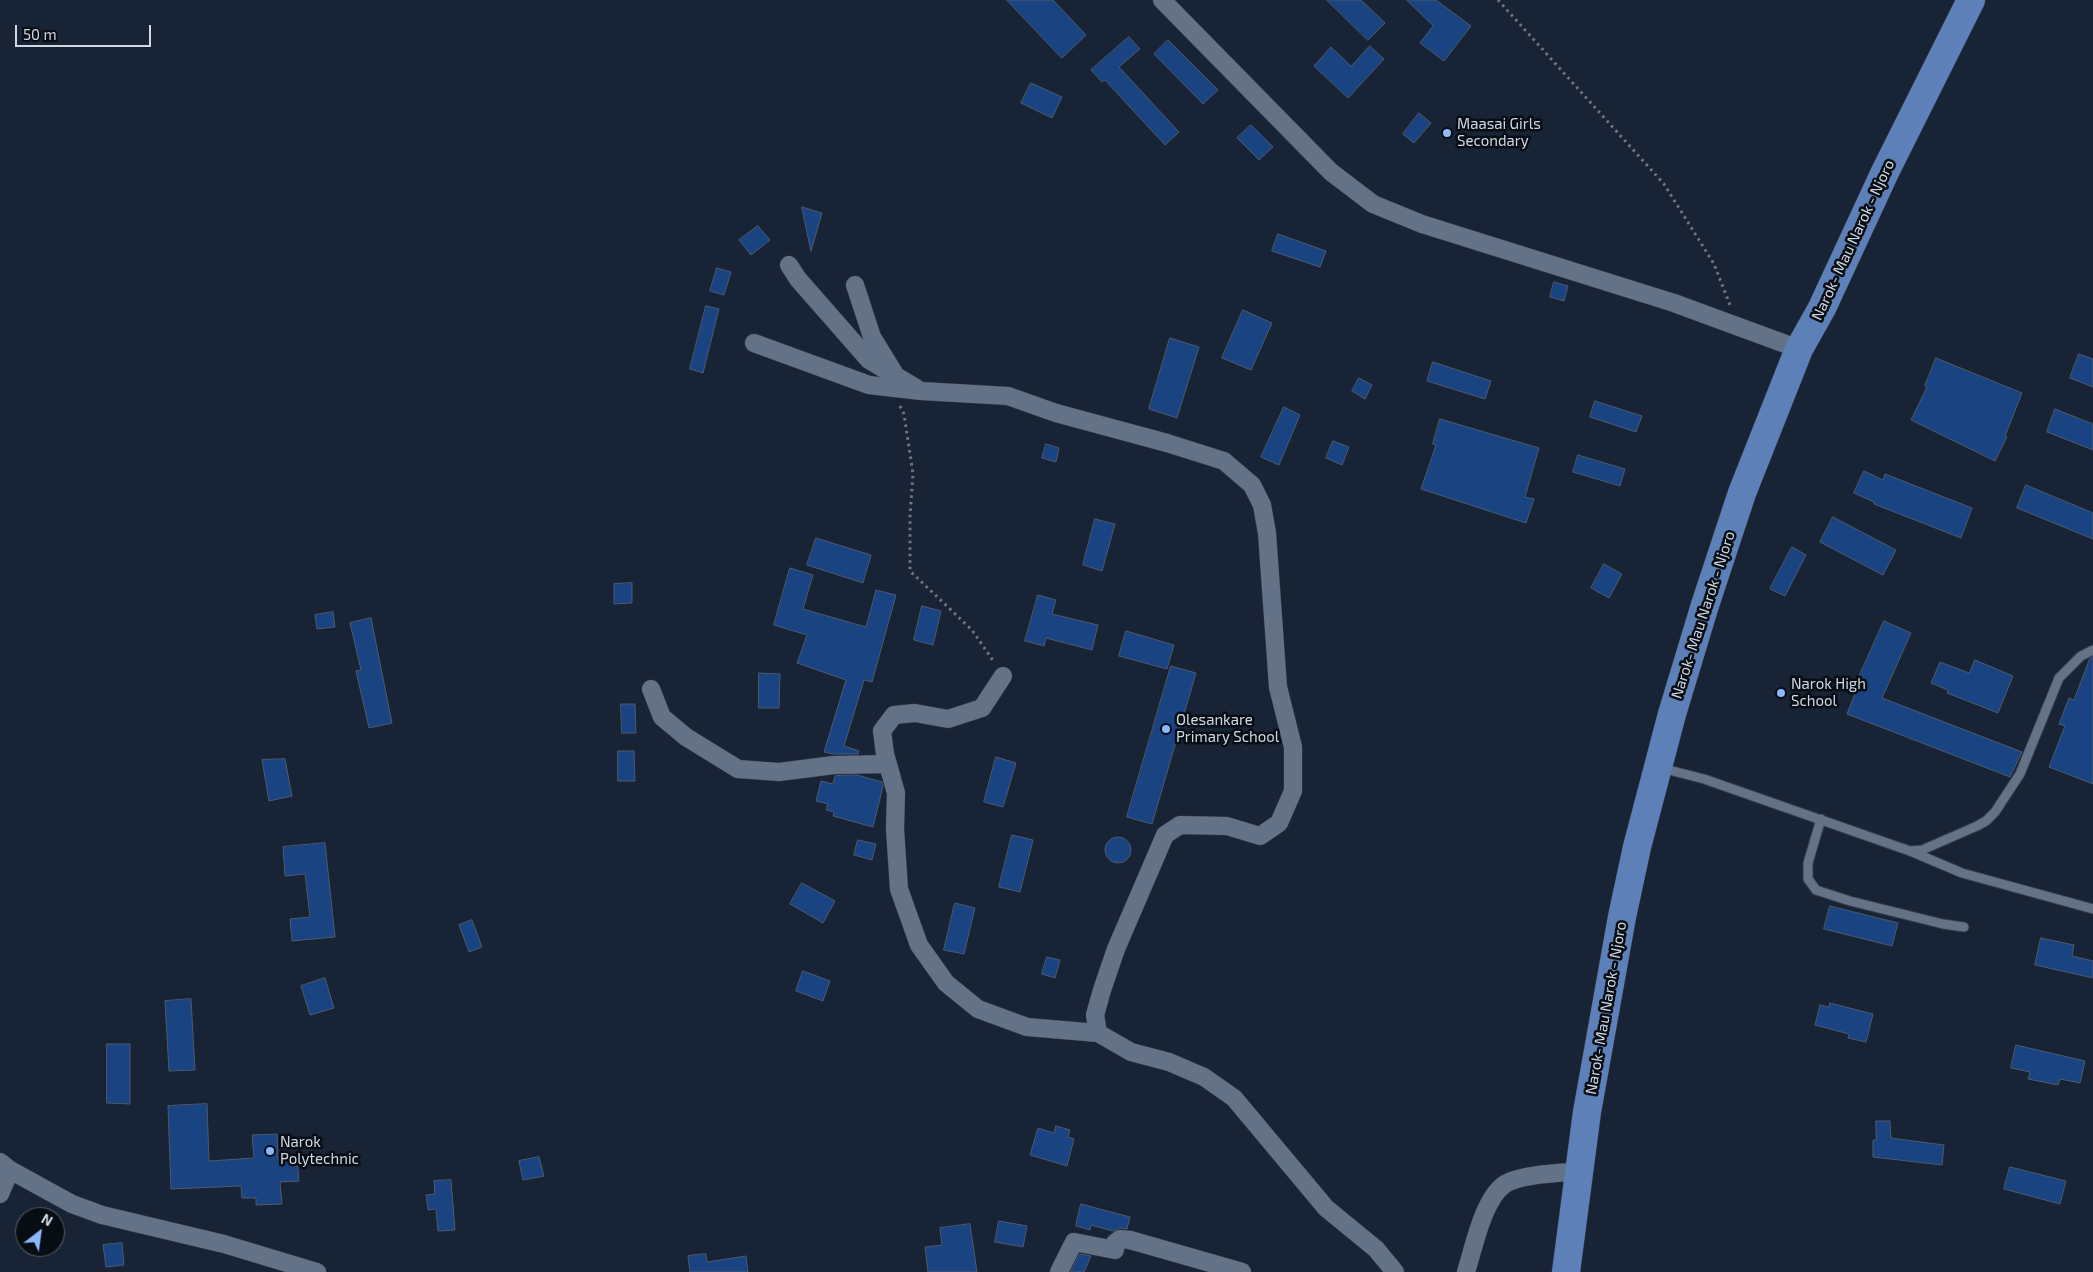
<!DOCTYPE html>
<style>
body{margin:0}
#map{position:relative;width:2093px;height:1272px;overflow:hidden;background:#182335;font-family:"Exo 2",sans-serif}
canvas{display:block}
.north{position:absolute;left:15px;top:1207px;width:50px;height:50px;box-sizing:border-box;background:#080d14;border:1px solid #585e67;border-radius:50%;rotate:30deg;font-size:14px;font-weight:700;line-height:20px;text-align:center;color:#d0d8e4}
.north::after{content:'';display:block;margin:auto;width:18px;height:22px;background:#8db9fc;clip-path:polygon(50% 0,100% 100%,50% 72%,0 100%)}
.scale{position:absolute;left:15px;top:25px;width:136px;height:22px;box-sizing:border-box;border:2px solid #d0d8e4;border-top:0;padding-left:6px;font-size:15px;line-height:18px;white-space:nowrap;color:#d0d8e4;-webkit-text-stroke:4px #080d14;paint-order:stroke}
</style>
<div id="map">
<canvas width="2093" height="1272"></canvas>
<div class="north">N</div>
<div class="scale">50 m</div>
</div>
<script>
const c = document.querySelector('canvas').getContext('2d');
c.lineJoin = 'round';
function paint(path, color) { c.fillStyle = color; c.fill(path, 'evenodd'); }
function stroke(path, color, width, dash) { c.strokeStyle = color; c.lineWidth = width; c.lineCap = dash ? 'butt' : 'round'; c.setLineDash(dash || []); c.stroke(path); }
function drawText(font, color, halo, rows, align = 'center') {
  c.font = font + ' "Exo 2",sans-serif'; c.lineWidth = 5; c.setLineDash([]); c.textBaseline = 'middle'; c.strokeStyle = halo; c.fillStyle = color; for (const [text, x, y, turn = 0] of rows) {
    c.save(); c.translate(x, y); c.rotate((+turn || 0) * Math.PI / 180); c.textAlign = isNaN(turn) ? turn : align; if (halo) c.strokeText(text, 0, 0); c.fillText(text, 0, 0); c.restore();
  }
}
const building = new Path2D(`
 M1007,0H1053L1086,35L1062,58Z
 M1327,0H1361L1385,23L1368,40Z
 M1407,0H1436L1471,26L1444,61L1420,43L1433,26Z
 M1129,37L1140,49L1119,67L1179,132L1165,145L1105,80L1102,82L1091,70Z
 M1168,40L1218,90L1203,104L1154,54Z
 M1370,46L1384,59L1348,98L1314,66L1331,47L1351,66Z
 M1031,83L1062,97L1052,118L1021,103Z
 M1419,113L1431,123L1414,143L1403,134Z
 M1251,125L1273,147L1259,160L1237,138Z
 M802,207L822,213L811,251Z
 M758,226L770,240L751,255L739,240Z
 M1278,234L1326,251L1320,267L1272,251Z
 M717,268L731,272L724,295L710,291Z
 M1554,282L1568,286L1564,301L1550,297Z
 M706,306L719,309L703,373L690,369Z
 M1243,310L1272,323L1251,370L1222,358Z
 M1170,338L1199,347L1177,418L1149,409Z
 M2079,354L2093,359V387L2070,378Z
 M1936,358L2022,393L2005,436L2007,437L1995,461L1911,420L1927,387L1925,386Z
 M1433,362L1491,381L1485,399L1427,381Z
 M1359,378L1372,385L1365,399L1352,391Z
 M1595,401L1642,416L1636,432L1590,417Z
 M1284,407L1300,415L1279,465L1261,457Z
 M2055,409L2093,424V450L2047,432Z
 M1440,419L1539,448L1525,497L1534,499L1526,523L1421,489L1436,445L1433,444Z
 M1333,441L1349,447L1342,465L1326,458Z
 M1046,444L1059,448L1056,462L1042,458Z
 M1578,455L1625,469L1620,486L1573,472Z
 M1864,471L1883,480L1885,474L1972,508L1961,538L1874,504V502L1854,493Z
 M2026,485L2093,513V539L2017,508Z
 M1833,517L1896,550L1883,575L1820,542Z
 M1095,519L1115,524L1102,571L1083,565Z
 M816,538L871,555L863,583L807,565Z
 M1792,547L1806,555L1785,596L1770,589Z
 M1604,564L1622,574L1609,598L1591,588Z
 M790,568L813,575L803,609L866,627L876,590L896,595L872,682L864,680L844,746L859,751L858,754H833L824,752L846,680L797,663L807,635L774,625Z
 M632,583V603L614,604V584Z
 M1038,595L1056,600L1052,614L1098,625L1092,650L1046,638L1044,646L1025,641Z
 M922,606L941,611L933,645L914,640Z
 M333,612L335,627L317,629L315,615Z
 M371,618L392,723L369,728L356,671L361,670L350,623Z
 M1884,621L1911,633L1882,698L2022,752L2010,777L1847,714L1861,678L1859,677Z
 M1126,631L1174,645L1167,669L1119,656Z
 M2093,657V784L2049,767L2065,726L2059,724L2069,698L2074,700L2090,658Z
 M1975,660L2013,676L1998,713L1947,693L1948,690L1931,683L1940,662L1969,673Z
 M1171,666L1196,673L1152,824L1127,817Z
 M759,673L780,674L779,708H759Z
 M621,704H635L636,733H622Z
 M618,751H634L635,781H618Z
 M996,757L1016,763L1003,807L984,802Z
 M285,759L292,796L269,801L262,760Z
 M857,775L882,782L883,786L873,827L833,816L834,812L826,810L828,804L816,801L821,781L833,784L835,776Z
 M1012,835L1033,840L1020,892L999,887Z
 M1105 850a13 13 0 1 1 26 0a13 13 0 1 1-26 0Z
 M858,840L876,844L872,860L854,855Z
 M325,843L335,937L292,941L290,919L310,917L305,874L285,876L283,847Z
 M802,883L835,901L823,923L790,904Z
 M955,903L975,908L964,954L944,950Z
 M1830,906L1898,923L1892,946L1824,929Z
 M472,920L482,947L469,952L459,925Z
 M2041,938L2074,945L2072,956L2093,961V978L2035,965Z
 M1047,957L1060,960L1055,978L1042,974Z
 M803,971L830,981L823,1001L796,991Z
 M325,978L334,1008L310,1015L301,986Z
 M191,999L195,1070L169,1071L165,1001Z
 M1830,1003L1873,1014L1866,1042L1848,1038L1849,1034L1815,1025L1820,1005L1829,1007Z
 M107,1044H130V1104L107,1103Z
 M2016,1045L2085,1061L2080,1083L2060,1079L2058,1085L2028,1079L2030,1072L2011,1068Z
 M207,1104L209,1161L254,1158L252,1135L277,1134L278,1160L297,1159L299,1181L280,1182L282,1204L256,1205V1198H242L241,1186L171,1189L168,1106Z
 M1876,1121H1890L1891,1138L1944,1145L1942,1165L1873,1157V1140H1876Z
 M1056,1126L1070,1130L1068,1137L1074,1139L1067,1166L1030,1155L1038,1128L1054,1133Z
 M539,1157L544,1176L523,1180L519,1161Z
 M2010,1167L2066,1181L2060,1204L2004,1189Z
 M451,1180L455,1230L438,1231L436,1209L428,1210L426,1195L435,1194L434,1181Z
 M1081,1204L1130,1217L1127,1229L1120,1228L1113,1231L1091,1225L1090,1230L1076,1226Z
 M999,1221L1027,1226L1023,1247L995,1242Z
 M970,1224L977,1272H928L925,1247L942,1245L940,1228Z
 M122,1243L124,1265L106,1267L103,1245Z
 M706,1254L707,1262L746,1256L748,1272H690L688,1256Z
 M1080,1254L1091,1256L1084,1272H1071Z`);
const path = new Path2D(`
 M1498,0L1664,184L1714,264L1730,305
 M900,406L904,414L913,474L910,516V571L972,630L994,662`);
const service = new Path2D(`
 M1661,768L1704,779L1910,851L1922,850L1977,826L1986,821L1995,812L2020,774L2059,678L2081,656L2093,650
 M1821,819L1808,863V879L1816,890L1850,901L1943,924L1964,927
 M1910,851L1962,873L2093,909`);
const minor = new Path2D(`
 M1162,0L1331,172L1373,204L1422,224L1674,303L1799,349
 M789,265L798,279L869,360L916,388
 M855,285L872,337L894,373
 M754,343L869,385L921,391L1008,396L1056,413L1167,443L1224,461L1252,485L1262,505L1267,533L1278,687L1293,747V791L1279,823L1260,836L1227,826L1180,825L1165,835L1116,949L1102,990L1095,1015L1098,1033L1131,1052L1169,1062L1204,1077L1234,1098L1326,1208L1376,1249L1395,1272
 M1003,676L982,708L948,719L915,713L894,715L882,731L885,754L896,793L895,829L899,889L919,945L946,983L978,1009L1027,1027L1098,1033
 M651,689L662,717L686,737L738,769L779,772L834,765L888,764
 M0,1162L10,1170L72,1204L102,1215L224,1244L317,1272
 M0,1194L10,1170
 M1059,1272L1074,1242L1115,1250V1243L1120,1239L1130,1240L1242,1272
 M1466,1272C1474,1247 1483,1199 1505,1184C1520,1175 1560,1172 1578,1172`);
const trunk = new Path2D(`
 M1566,1272L1587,1112L1622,917L1637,847L1672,714L1705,605L1742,493L1799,349L1822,308L1885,172L1971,0`);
const markers = [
 [1447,133,5,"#8db9fc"],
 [1781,693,5,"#8db9fc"],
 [1166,729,5,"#8db9fc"],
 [270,1151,5,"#8db9fc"]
];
const poiNames = [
 ["Maasai Girls",1457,124],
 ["Secondary",1457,141],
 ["Narok High",1791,684],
 ["School",1791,701],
 ["Olesankare",1176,720],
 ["Primary School",1176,737],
 ["Narok",280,1142],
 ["Polytechnic",280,1159]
];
const streetNames = [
 ["Narok- Mau Narok - Njoro",1853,240,-65],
 ["Narok- Mau Narok - Njoro",1703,615,-72],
 ["Narok- Mau Narok - Njoro",1606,1008,-80]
];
paint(building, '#1a4381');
stroke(building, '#4d5a6e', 1);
stroke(service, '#353d4c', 11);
stroke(minor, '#353d4c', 19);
stroke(trunk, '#353d4c', 29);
stroke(path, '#6d7686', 3, [2.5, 4]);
stroke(service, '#647287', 9);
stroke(minor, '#647287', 18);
stroke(trunk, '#5d80b8', 28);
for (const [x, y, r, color] of markers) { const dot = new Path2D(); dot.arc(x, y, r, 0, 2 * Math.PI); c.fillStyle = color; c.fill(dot); stroke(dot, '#080d14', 2); }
drawText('15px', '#d0d8e4', '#080d14', poiNames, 'left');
drawText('15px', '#d0d8e4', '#080d14', streetNames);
</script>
